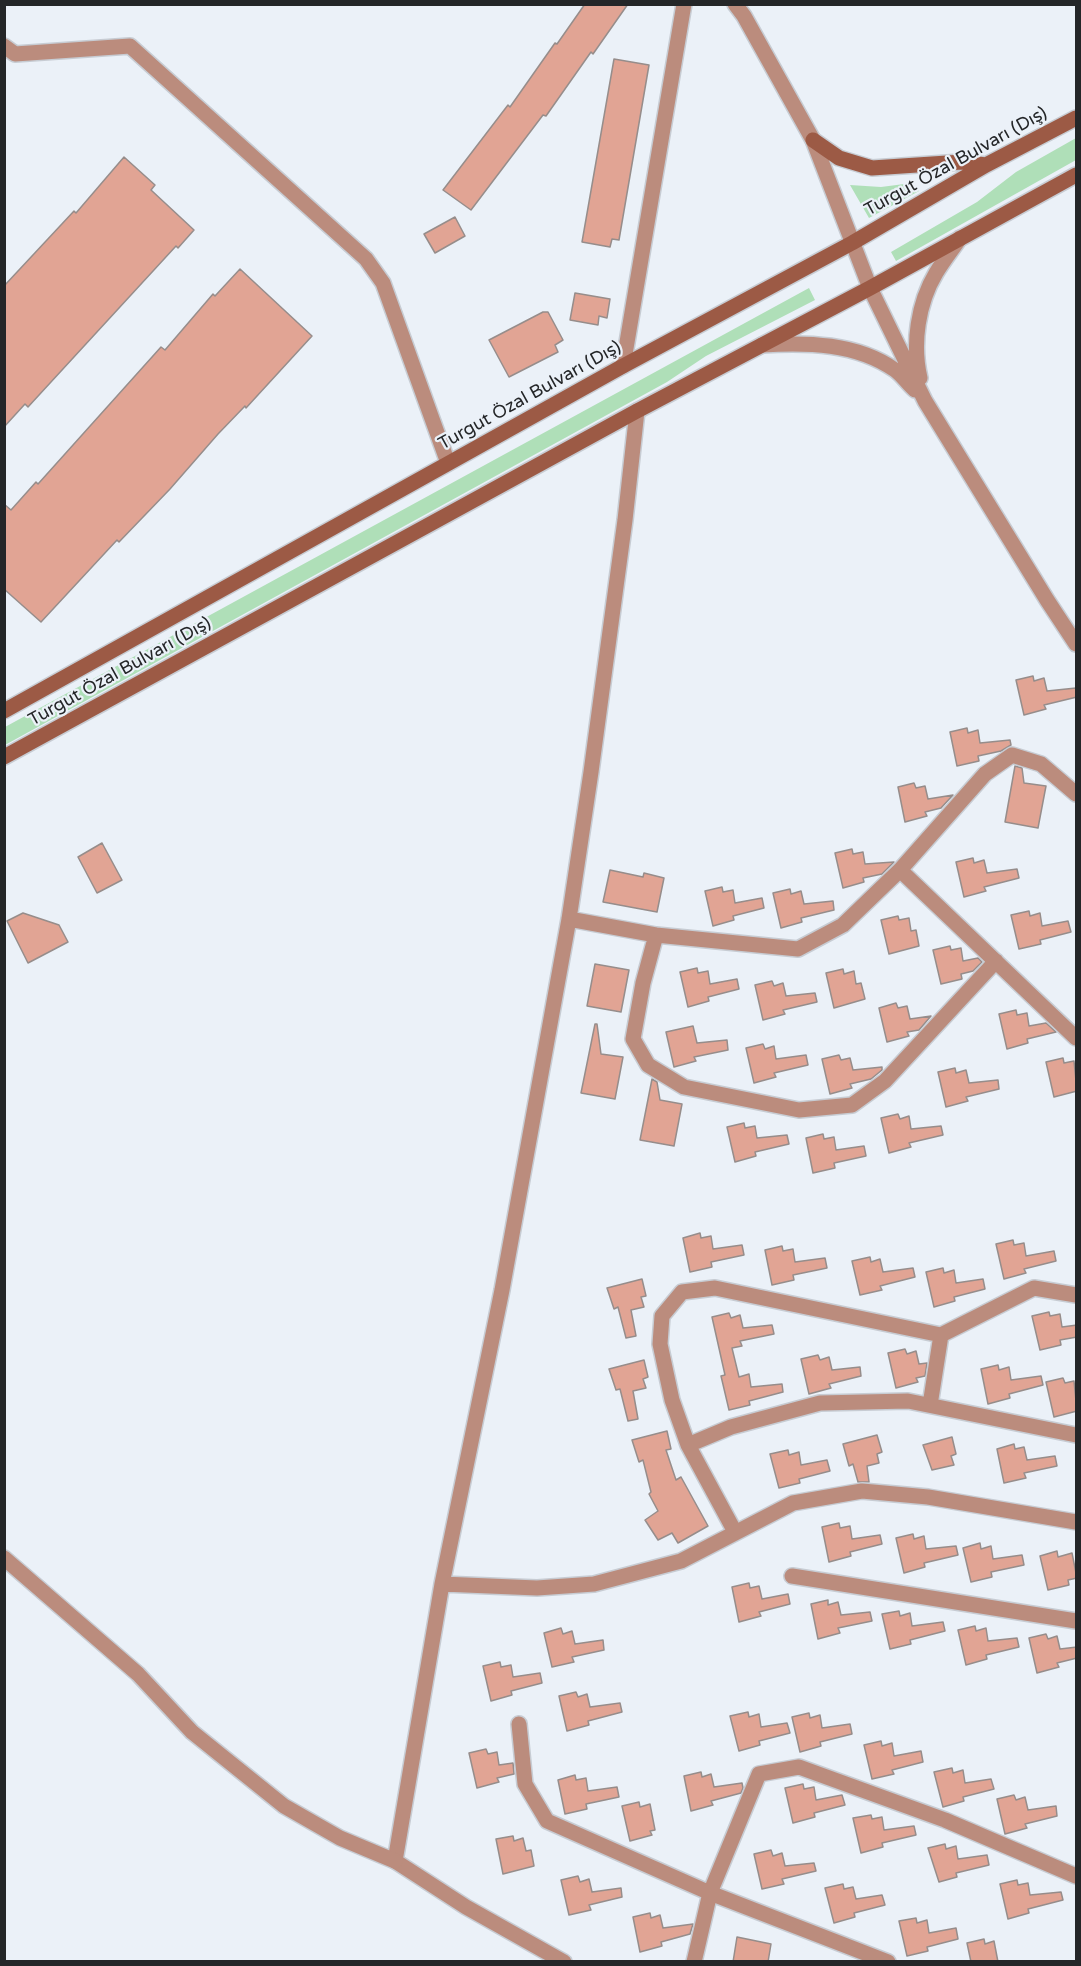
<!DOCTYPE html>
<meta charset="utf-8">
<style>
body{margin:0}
#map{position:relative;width:1081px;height:1966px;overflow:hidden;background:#ebf1f8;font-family:"Varela Round",sans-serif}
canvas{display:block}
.frame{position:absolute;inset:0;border:6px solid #242628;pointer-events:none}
</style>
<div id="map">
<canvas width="1081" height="1966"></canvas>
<div class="frame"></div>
</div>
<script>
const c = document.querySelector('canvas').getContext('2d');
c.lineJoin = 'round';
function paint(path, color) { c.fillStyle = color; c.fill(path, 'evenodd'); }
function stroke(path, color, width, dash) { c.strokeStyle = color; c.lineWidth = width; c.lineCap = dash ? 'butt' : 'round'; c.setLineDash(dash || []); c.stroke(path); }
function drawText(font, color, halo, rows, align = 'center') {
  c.font = font + ' "Varela Round",sans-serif'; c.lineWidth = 4.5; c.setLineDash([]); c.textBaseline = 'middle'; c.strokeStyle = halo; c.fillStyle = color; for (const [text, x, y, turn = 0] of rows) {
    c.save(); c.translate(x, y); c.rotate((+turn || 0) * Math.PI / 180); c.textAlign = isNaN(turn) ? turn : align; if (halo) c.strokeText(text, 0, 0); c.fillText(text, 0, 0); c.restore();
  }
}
const green = new Path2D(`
 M1076,138V160L896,261L891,252L977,202L1016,172Z
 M912,183L919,191L869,218L850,185L881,187Z
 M809,288L815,300L706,356L667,382L5,745V727Z`);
const building = new Path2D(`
 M585,4H628L593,54L591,52L546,116L543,115L471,210L443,190L508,105L510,107L555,43L557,44Z
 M614,59L649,65L619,240L612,239L610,247L582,242Z
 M124,157L155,185L151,190L194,230L178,248L176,246L28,407L25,404L4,427V286L74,211L76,213Z
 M455,217L465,236L435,253L424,234Z
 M240,269L312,336L246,408L245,406L218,434L170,489L119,542L117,540L41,622L4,589V504L11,510L36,482L38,484L161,347L165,350L213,294L215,296Z
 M575,293L610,299L607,318L599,316L598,325L570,320Z
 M543,312H548L563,340L555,345L558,352L509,377L489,340Z
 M1033,676L1034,681L1044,678L1047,691L1076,688L1077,697L1044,705L1046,709L1024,715L1016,680Z
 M967,728L968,733L978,730L980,743L1010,740L1011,745L1001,751L978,756L979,761L957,766L950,732Z
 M1015,766L1022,768L1024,783L1046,786L1038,828L1005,822Z
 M914,783L916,788L925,786L928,799L953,795L941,808L925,812L927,816L905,822L898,787Z
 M102,843L122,880L97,893L78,857Z
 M852,849L853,854L863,852L865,864L894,862L882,874L863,878L864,882L843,888L835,853Z
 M973,858L974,863L984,860L987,873L1017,869L1019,878L984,887L986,891L964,897L956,862Z
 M610,870L643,877L644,873L664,878L657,912L603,902Z
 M722,887L723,892L733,890L735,903L762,898L764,908L733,916L734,920L713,926L705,891Z
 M790,889L791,894L801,891L804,904L833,901L834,910L801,918L802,922L781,928L773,893Z
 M1029,911L1030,916L1040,913L1042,926L1068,921L1071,932L1040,940L1041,944L1019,949L1011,915Z
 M23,913L59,925L68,942L28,963L7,921Z
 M898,916L899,920L909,918L911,931L916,930L919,946L889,954L881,920Z
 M950,946L951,950L961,948L963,961L978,958L982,962L973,971L961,974L962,979L941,984L933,950Z
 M595,964L629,970L621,1012L587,1006Z
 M697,968L698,973L708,971L710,984L737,979L739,989L708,997L709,1001L688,1007L680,972Z
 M843,969L844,974L854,971L856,984L861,983L865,999L834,1008L826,973Z
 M772,981L774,986L783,983L786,996L815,993L817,1002L783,1010L785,1014L763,1020L755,985Z
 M896,1003L898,1008L907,1006L910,1019L931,1016L919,1030L907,1032L909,1036L887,1042L879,1008Z
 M1016,1010L1017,1015L1027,1013L1029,1026L1046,1023L1056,1032L1027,1039L1028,1043L1007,1049L999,1014Z
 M595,1024H597L601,1054L623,1057L615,1099L581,1093Z
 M693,1026L697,1043L727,1040L728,1050L694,1057L696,1061L674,1067L666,1032Z
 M763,1044L765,1049L774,1046L776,1059L806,1055L808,1065L774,1073L776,1077L754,1083L746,1048Z
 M839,1055L841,1060L850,1058L853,1070L882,1067V1070L871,1079L850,1084L852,1088L830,1094L822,1059Z
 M1063,1058L1064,1063L1074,1061L1077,1091L1054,1097L1046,1062Z
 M955,1068L956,1073L966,1070L969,1083L998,1080L999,1089L966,1097L968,1101L946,1107L938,1072Z
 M652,1079L657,1082L660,1100L682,1104L674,1146L640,1140Z
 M898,1114L900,1119L909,1116L911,1129L941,1126L943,1135L909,1143L911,1147L889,1153L881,1118Z
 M744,1123L745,1128L755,1126L757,1138L787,1135L789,1144L755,1152L756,1156L735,1162L727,1127Z
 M823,1134L824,1139L834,1137L836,1150L864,1146L866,1156L834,1163L835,1168L813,1173L806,1138Z
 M700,1233L701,1238L711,1236L713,1249L742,1245L744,1255L711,1262L712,1267L690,1272L683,1238Z
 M1013,1240L1014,1245L1024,1243L1026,1256L1054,1251L1056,1261L1024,1269L1026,1273L1004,1279L996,1244Z
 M782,1246L783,1251L793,1249L795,1262L825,1258L827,1268L793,1275L794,1280L772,1285L765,1250Z
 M870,1257L871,1262L880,1259L883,1272L913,1268L915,1277L880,1286L882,1290L860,1295L852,1261Z
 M943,1268L944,1273L954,1270L956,1283L983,1279L985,1289L954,1297L955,1301L934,1307L926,1272Z
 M642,1279L646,1296L641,1297L644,1307L631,1310L636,1336L626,1338L618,1307L614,1309L607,1288Z
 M1049,1312L1050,1316L1060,1314L1062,1327L1077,1325V1337L1060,1340L1061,1345L1040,1350L1032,1316Z
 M729,1313L731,1318L740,1315L743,1328L772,1325L774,1334L740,1341L742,1346L732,1348L739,1377L749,1374L751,1387L782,1384L783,1392L749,1401L750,1405L729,1410L721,1376L725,1375L712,1317Z
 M905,1349L907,1354L916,1351L919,1364L927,1363L925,1376L916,1378L918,1382L896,1388L888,1353Z
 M818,1355L820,1360L829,1357L832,1370L860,1367L861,1376L829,1384L831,1388L809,1394L801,1359Z
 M644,1360L648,1377L643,1379L646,1388L633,1391L638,1419L628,1421L620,1389L616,1390L609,1369Z
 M998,1365L999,1370L1009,1367L1011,1380L1041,1376L1043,1385L1009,1394L1010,1398L988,1404L981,1369Z
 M1063,1378L1065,1383L1074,1381L1077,1411L1054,1417L1046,1382Z
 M667,1431L671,1449L666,1450L676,1480L681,1477L708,1526L678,1543L672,1533L658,1540L645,1520L658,1511L649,1494L651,1492L643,1460L639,1462L632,1440Z
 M877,1435L882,1452L877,1454L879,1463L867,1466L869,1482H858L853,1464L849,1466L843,1444Z
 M952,1437L956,1454L951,1456L954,1465L932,1470L923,1445Z
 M1014,1444L1015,1449L1024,1447L1027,1460L1055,1456L1057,1466L1024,1473L1026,1478L1004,1483L997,1449Z
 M788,1450L789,1455L799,1452L801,1465L827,1460L830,1471L799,1479L800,1483L779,1488L770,1454Z
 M839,1523L840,1528L850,1526L852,1539L880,1535L882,1544L850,1552L851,1556L829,1562L822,1527Z
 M913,1534L914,1539L924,1536L926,1549L956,1546L958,1555L924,1563L925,1567L904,1573L896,1538Z
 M980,1543L981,1549L991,1546L993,1559L1022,1555L1024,1565L991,1572L992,1577L971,1582L963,1548Z
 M1057,1551L1058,1557L1072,1553L1077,1578L1068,1580L1069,1585L1048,1590L1040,1556Z
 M749,1583L750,1588L759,1586L762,1599L788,1594L790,1604L759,1612L761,1616L739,1622L732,1587Z
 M828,1600V1605L838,1602L841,1615L870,1612L872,1621L838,1628L840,1633L818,1639L811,1604Z
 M899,1611L900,1616L910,1613L912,1626L943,1622L945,1631L910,1640L911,1644L890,1649L882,1614Z
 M975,1626L976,1631L986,1628L988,1641L1017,1638L1019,1647L986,1655L987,1659L966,1665L958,1630Z
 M561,1628L563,1634L572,1631L575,1644L603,1640L604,1650L572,1657L574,1662L552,1667L544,1633Z
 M1046,1634L1048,1639L1057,1636L1060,1649L1077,1647V1658L1057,1663L1059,1667L1037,1673L1029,1638Z
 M500,1662L501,1667L511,1665L513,1677L540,1673L542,1683L511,1691L512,1695L491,1701L483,1666Z
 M576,1692L578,1697L587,1694L590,1707L620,1703L622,1712L588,1721L589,1725L567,1731L559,1696Z
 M748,1712L749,1717L759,1714L761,1727L787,1723L790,1733L759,1741L760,1745L739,1751L730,1716Z
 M809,1713L810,1718L820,1715L822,1728L850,1724L852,1734L820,1742L821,1746L800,1752L792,1717Z
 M881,1741L882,1746L892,1743L894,1756L921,1751L923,1762L892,1770L894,1774L872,1779L864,1745Z
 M486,1749L488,1754L497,1752L499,1765L513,1763L514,1774L497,1778L499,1782L477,1788L469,1753Z
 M952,1768L953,1773L963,1770L965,1783L991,1779L994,1789L963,1797L964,1801L943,1807L934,1772Z
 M701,1772L702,1777L711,1774L714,1787L742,1783L743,1788L741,1793L711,1801L713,1805L691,1811L684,1776Z
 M575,1775L576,1780L586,1778L588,1791L617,1787L619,1797L586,1804L587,1809L565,1814L558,1780Z
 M803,1784L804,1789L814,1787L816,1800L842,1795L845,1805L814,1813L815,1817L793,1823L785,1788Z
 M1014,1795L1016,1800L1025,1797L1028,1810L1056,1806L1057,1816L1025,1824L1027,1828L1005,1834L997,1799Z
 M639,1802L640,1807L650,1804L655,1830L650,1831L652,1835L630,1841L622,1806Z
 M871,1815L872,1819L882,1817L884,1830L914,1826L916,1835L882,1843L883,1847L861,1853L853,1818Z
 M513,1836L514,1841L523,1838L526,1851L531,1850L534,1866L503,1874L496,1839Z
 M945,1844L946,1849L956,1846L958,1859L987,1855L989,1865L956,1873L957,1877L939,1882L928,1848Z
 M771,1850L773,1856L782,1853L785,1866L814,1863L816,1871L782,1879L784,1884L762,1889L754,1854Z
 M578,1876L580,1882L589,1879L592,1892L621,1888L622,1897L589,1905L591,1910L569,1915L561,1880Z
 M1017,1880L1018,1885L1028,1883L1030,1895L1061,1892L1063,1900L1028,1909L1029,1913L1008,1919L1000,1884Z
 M843,1884L844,1889L853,1887L856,1899L882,1895L885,1905L854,1913L855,1917L834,1923L825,1888Z
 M650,1913L651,1918L660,1915L663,1928L693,1924L690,1934L661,1942L662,1946L640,1952L633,1917Z
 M916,1918L917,1923L927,1920L929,1933L956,1928L958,1939L927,1947L928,1951L907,1956L899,1921Z
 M737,1937L771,1944L768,1962H733Z
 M984,1939L985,1944L994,1941L998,1962H971L967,1943Z`);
const minor = new Path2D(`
 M4,46L15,54L130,46L366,259L383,283L448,463
 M623,366L684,4
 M900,870L1076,1038
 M569,919L656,935L798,949L843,925L900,870L985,774L1012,755L1041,764L1076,794
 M656,935L643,983L633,1039L648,1065L684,1087L799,1110L852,1105L885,1081L996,961
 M930,1405L941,1335
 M688,1445L731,1427L820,1403L908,1401L1076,1435
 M735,1532L688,1445L672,1400L660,1344L662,1316L682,1292L715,1288L941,1335L1034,1288L1076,1295
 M792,1576L1076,1621
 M442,1584L537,1588L594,1584L681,1561L793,1503L862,1491L928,1497L1076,1522
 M519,1724L525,1784L547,1821L710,1893L888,1962
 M564,1962L466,1907L395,1861L442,1584L502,1290L569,919L591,772L625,520L637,411
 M694,1962L710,1893L759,1774L799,1767L945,1820L1076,1876`);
const tertiary = new Path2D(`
 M735,4L744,16L813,140L870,288L925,401L1047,600L1076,644
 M762,345C806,342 857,343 895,370C902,375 908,384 915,390
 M920,378C912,344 918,303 936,273C943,261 952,250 960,238
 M4,1558L138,1674L192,1732L284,1806L340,1838L395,1861`);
const secondary = new Path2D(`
 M813,140L839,158L872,168L962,162L986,165
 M4,711L623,366L852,243L986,165L1076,118
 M4,757L637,411L870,288L1076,175`);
const streetNames = [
 ["Turgut Özal Bulvarı (Dış)",956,162,-29],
 ["Turgut Özal Bulvarı (Dış)",530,396,-29],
 ["Turgut Özal Bulvarı (Dış)",120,672,-29]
];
paint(green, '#afdfb8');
paint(building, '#e1a494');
stroke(building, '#968d8b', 1.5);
stroke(minor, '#c7ccd3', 18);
stroke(tertiary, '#c7ccd3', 18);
stroke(secondary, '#c7ccd3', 18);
stroke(minor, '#bb8c7d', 15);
stroke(tertiary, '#bb8c7d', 15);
stroke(secondary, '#9c5a45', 15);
drawText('18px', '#242628', '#ebf1f8', streetNames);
</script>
